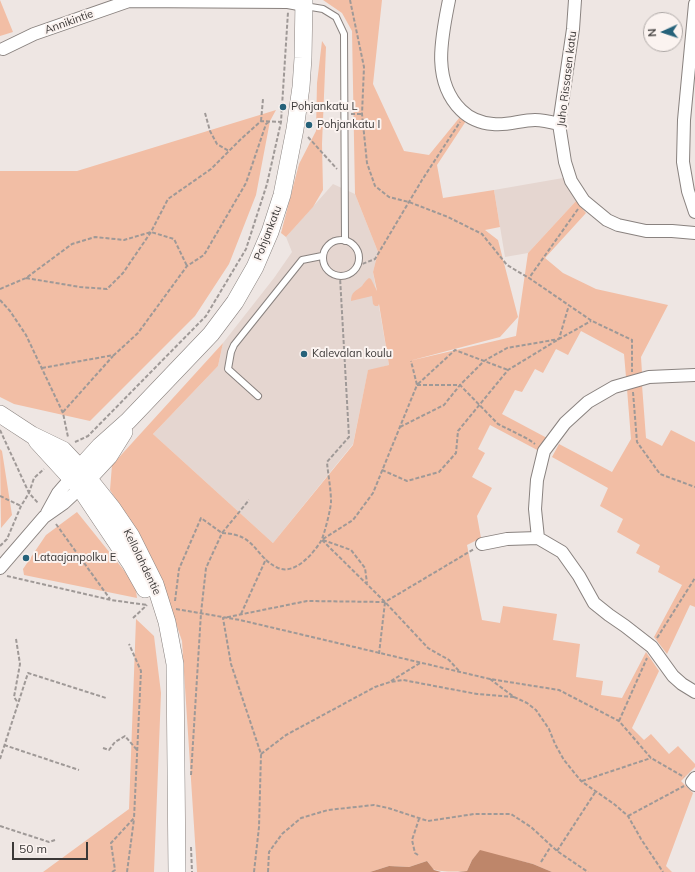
<!DOCTYPE html>
<style>
body{margin:0}
#map{position:relative;width:695px;height:872px;overflow:hidden;background:#eee6e3;font-family:Mulish,sans-serif}
canvas{display:block}
.north{position:absolute;left:643px;top:12px;width:40px;height:40px;box-sizing:border-box;background:#fbf3f0;border:1px solid #aea8a6;border-radius:50%;rotate:267deg;font-size:11px;font-weight:700;line-height:16px;text-align:center;color:#3b3837}
.north::after{content:'';display:block;margin:auto;width:14px;height:18px;background:#26627a;clip-path:polygon(50% 0,100% 100%,50% 72%,0 100%)}
.scale{position:absolute;left:12px;top:842px;width:76px;height:18px;box-sizing:border-box;border:2px solid #3b3837;border-top:0;padding-left:5px;font-size:12px;line-height:14px;white-space:nowrap;color:#3b3837;-webkit-text-stroke:3px #fbf3f0;paint-order:stroke}
</style>
<div id="map">
<canvas width="695" height="872"></canvas>
<div class="north">N</div>
<div class="scale">50 m</div>
</div>
<script>
const c = document.querySelector('canvas').getContext('2d');
c.lineJoin = 'round';
function paint(path, color) { c.fillStyle = color; c.fill(path, 'evenodd'); }
function stroke(path, color, width, dash) { c.strokeStyle = color; c.lineWidth = width; c.lineCap = dash ? 'butt' : 'round'; c.setLineDash(dash || []); c.stroke(path); }
function drawText(font, color, halo, rows, align = 'center') {
  c.font = font + ' Mulish,sans-serif'; c.lineWidth = 4; c.setLineDash([]); c.textBaseline = 'middle'; c.strokeStyle = halo; c.fillStyle = color; for (const [text, x, y, turn = 0] of rows) {
    c.save(); c.translate(x, y); c.rotate((+turn || 0) * Math.PI / 180); c.textAlign = isNaN(turn) ? turn : align; if (halo) c.strokeText(text, 0, 0); c.fillText(text, 0, 0); c.restore();
  }
}
const built = new Path2D(`
 M563,178L576,201L528,253L505,257L494,190Z
 M333,184L355,194L378,252L373,272L389,365L368,371L353,444L273,543L153,434L218,366L223,343L274,278L292,252L286,237Z`);
const green = new Path2D(`
 M0,0L13,32L0,36Z
 M323,0H382L373,84L404,151L429,155L460,117L466,121L437,165L443,198L494,190L500,227L485,230L498,240L518,317L500,337L409,361L516,336L528,253L576,201L586,213L545,258L563,273L596,289L668,305L641,357L642,373L626,377L624,354L581,331L568,355L556,349L543,373L535,369L522,392L515,390L502,414L547,438L541,452L490,425L478,449L485,453L472,477L492,488L477,516L481,538L467,545L482,620L500,623L503,606L557,614L553,640L580,644L576,677L603,681L601,695L622,698L646,652L659,671L632,728L644,740L651,734L669,754L678,746L695,764V767L681,781L693,793L666,866L672,872H552L533,864L480,851L472,860L467,871C459,872 439,872 433,869C431,867 429,863 427,861L409,867L389,866L370,872H197L182,641L165,591L139,536L110,490L112,465L223,343L218,366L153,434L273,543L353,445L368,370L389,365L379,304L378,306H375L373,304L372,296L351,301C351,292 356,291 362,286C364,283 366,280 369,278L371,279L377,291L373,272L378,252L355,194L352,31L342,13Z
 M322,41L326,47L322,144L323,190L313,207L286,237L281,233L299,164L316,131L317,83Z
 M276,110L270,121L256,195L229,264L195,316L90,421L14,404L0,397V171H77Z
 M642,385L646,438L662,446L671,430L695,442V607L690,605L667,654L654,637L682,585L658,572L660,566L636,553L640,545L617,532L623,519L600,506L608,488L552,457L559,444L612,472L631,439L627,389Z
 M0,449L2,451L12,515L1,528Z
 M77,512L135,584L137,598L24,575L23,569L46,535Z
 M136,619L154,636L161,693L154,872H43L129,809Z`);
const water = new Path2D(`
 M480,850L533,864L552,872H458L467,871L472,860Z
 M427,861L434,870L441,872H370L389,866L409,867Z`);
const path = new Path2D(`
 M350,0L364,67L362,114L367,163L375,186L389,197L409,202L448,217L482,234L507,265L529,278
 M205,113L210,131L217,144L229,151
 M351,114H362
 M261,121L263,99
 M308,137L337,169
 M578,209L529,278L592,321L632,340V372
 M357,266L375,259L422,180L460,122
 M26,278L80,287L107,289L123,273L151,232L168,199L211,169L241,139L261,121L281,122
 M0,289L26,278L72,244L95,237L124,240L151,232L174,239L187,266
 M0,300L10,311L26,335L63,413L68,437
 M42,368L114,355L138,333L187,266L204,255L246,183L266,124L270,121
 M418,384L455,350L508,370
 M417,385H460L498,424L528,439L535,444
 M633,392L637,442L660,474L695,487
 M63,412L113,356
 M400,427L444,405L460,385L484,361L507,348L559,339L569,305
 M0,430L29,493L38,503
 M75,442L88,436L206,316L246,249L267,184L281,122L288,12
 M382,470L407,481L439,472L456,453L458,431L508,370L559,339L591,321
 M0,496L21,506
 M56,524L110,599
 M323,539L353,520L373,493L417,385L411,361
 M322,540L385,602L428,648L449,660L459,671
 M323,540L351,550L365,568L367,583
 M0,546L7,539L21,506L29,493L34,478L44,469
 M7,576L111,600L147,605
 M175,601L179,569L201,518L222,533L249,500
 M176,609L240,620L490,679L559,690L619,721L651,758L684,777
 M241,614L266,559
 M133,618L147,605
 M657,638L695,578
 M16,639L20,664L14,697L18,703
 M379,654L385,602
 M490,679L514,697L527,703L536,710L549,729L555,744L564,760L581,781L614,804L628,816L641,839L663,872
 M391,681L420,663
 M619,721L647,658
 M4,745L79,770
 M103,748L109,750L115,742L125,736L137,750
 M261,754L286,735L375,687L390,682L403,680L477,694L514,697
 M0,759L28,673L106,698
 M191,775L201,613L206,568L222,533C257,534 254,557 278,568C295,575 313,554 321,541C324,536 331,508 331,502C331,489 328,475 327,462L349,437L340,277
 M582,781L651,758
 M628,816L684,786
 M0,826L49,842L55,840
 M191,847L192,872
 M557,851L596,791
 M418,855L415,853L412,840L419,819
 M541,862L551,846
 M112,872L115,870L111,843L134,818L141,671L129,644
 M127,872L134,819
 M254,872L259,827L261,754L231,664L223,618L307,601L385,602L474,549
 M268,872L269,852L282,834L301,818L328,810L374,805L388,808L428,821L474,814H511L531,827L557,851L588,872`);
const lane = new Path2D(`
 M305,6L323,9L336,17L344,34L345,241
 M323 258a18 18 0 1 1 36 0a18 18 0 1 1-36 0Z
 M258,396L228,369L231,352L234,345L302,260L322,256`);
const street = new Path2D(`
 M449,0C442,36 431,80 461,110C470,119 480,123 493,124C507,126 521,120 535,120C543,120 551,122 559,124
 M575,0L573,29L559,124L565,162L571,181L584,201L607,220L618,225L646,231H672L695,233
 M695,4L684,120L683,162L688,191L695,212
 M3,49L34,34L129,1L288,2L304,5
 M47,513L58,493L71,478
 M538,538L535,509L537,480L544,451L565,423L588,402L614,387L649,377L695,375
 M538,538L562,552L579,576L594,603L609,615L625,626L652,647L673,676L682,684L695,692
 M482,544L507,539L538,538
 M0,568L44,517L64,503L80,488
 M695,778L692,782L695,785`);
const secondary = new Path2D(`
 M0,414L32,435L63,450L80,468L112,508L131,536L155,584L167,622L175,664L177,872
 M37,441L80,488L131,564L145,589
 M71,478L100,446L128,421L211,334L235,302L255,267L270,232L282,195L295,129L301,87L303,58L304,0
 M82,485L109,456L124,432`);
const markers = [
 [283,107,4,"#26627a"],
 [309,125,4,"#26627a"],
 [304,354,4,"#26627a"],
 [26,558,4,"#26627a"]
];
const streetNames = [
 ["Annikintie",69,22,-20],
 ["Juho Rissasen katu",567,79,-83],
 ["Pohjankatu",268,233,-69],
 ["Kellolahdentie",142,562,64]
];
const poiNames = [
 ["Pohjankatu L",291,107],
 ["Pohjankatu I",317,125],
 ["Kalevalan koulu",312,354],
 ["Lataajanpolku E",34,558]
];
paint(built, '#e5d6d0');
paint(green, '#f2bea5');
paint(water, '#be866a');
stroke(lane, '#89827f', 8);
stroke(street, '#89827f', 14);
stroke(secondary, '#89827f', 18);
stroke(path, '#9f9997', 2, [4, 2]);
stroke(lane, '#fff', 6);
stroke(street, '#fff', 12);
stroke(secondary, '#fff', 17);
for (const [x, y, r, color] of markers) { const dot = new Path2D(); dot.arc(x, y, r, 0, 2 * Math.PI); c.fillStyle = color; c.fill(dot); stroke(dot, '#fbf3f0', 1.5); }
drawText('11px', '#3b3837', '#fbf3f0', streetNames);
drawText('11px', '#3b3837', '#fbf3f0', poiNames, 'left');
</script>
